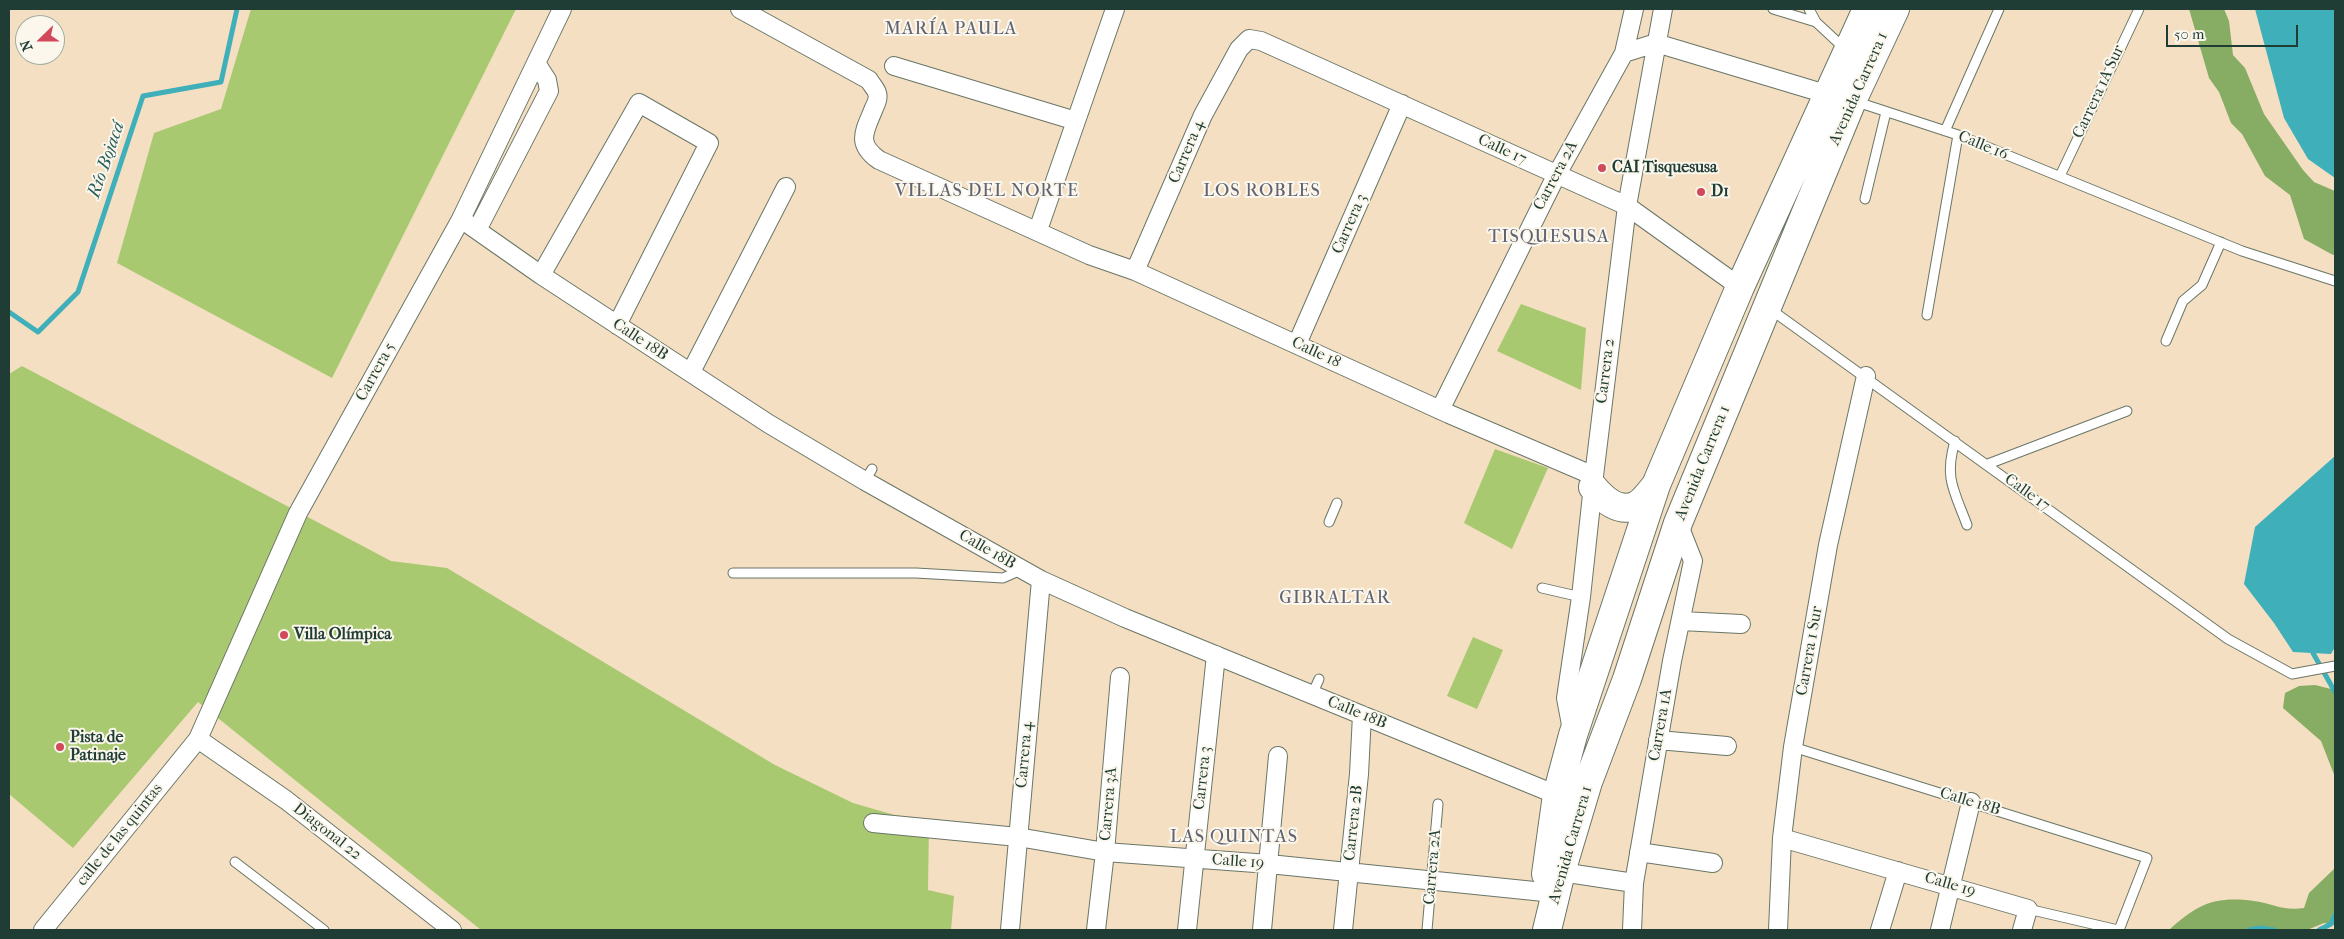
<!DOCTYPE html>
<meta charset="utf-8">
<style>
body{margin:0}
#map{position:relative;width:2344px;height:939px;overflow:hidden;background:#f4dfc3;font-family:"IM FELL French Canon",serif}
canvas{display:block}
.frame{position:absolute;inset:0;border:10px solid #1f3d34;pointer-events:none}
.north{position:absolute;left:15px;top:15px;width:50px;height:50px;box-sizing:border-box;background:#fbf7ec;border:1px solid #a3ada2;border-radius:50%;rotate:248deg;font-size:14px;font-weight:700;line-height:20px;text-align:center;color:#1f3d34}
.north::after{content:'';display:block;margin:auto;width:18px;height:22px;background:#d1495b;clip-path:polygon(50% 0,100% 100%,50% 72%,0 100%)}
.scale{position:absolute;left:2166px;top:25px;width:132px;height:22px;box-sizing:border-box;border:2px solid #1f3d34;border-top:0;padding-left:6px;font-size:15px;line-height:18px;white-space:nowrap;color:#1f3d34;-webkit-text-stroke:4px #fbf7ec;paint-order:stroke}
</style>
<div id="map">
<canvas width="2344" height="939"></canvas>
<div class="frame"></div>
<div class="north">N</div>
<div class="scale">50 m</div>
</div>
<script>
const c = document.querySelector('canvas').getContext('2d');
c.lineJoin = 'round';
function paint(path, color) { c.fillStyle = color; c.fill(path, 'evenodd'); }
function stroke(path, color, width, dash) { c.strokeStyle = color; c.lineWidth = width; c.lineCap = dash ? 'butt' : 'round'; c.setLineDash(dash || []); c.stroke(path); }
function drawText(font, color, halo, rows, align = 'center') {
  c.font = font + ' "IM FELL French Canon",serif'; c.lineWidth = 4; c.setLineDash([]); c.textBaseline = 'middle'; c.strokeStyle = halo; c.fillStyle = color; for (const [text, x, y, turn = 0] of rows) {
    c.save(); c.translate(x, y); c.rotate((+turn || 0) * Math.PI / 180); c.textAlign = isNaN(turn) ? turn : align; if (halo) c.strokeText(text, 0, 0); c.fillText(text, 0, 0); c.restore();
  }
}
const green = new Path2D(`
 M251,9H516L332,378L117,263L154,133L221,109Z
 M1521,304L1586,328L1581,390L1497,351Z
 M22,366L391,561L447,568L775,765L853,803L929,825L928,890L954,896L951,930H481L198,702L73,848L9,794V374Z
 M1495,449L1548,468L1512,549L1464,523Z
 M1473,637L1503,650L1477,709L1447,696Z`);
const forest = new Path2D(`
 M2189,9H2224L2229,21L2233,55L2245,68L2264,114L2303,170L2314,182L2335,191V254L2333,255L2304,239L2290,195L2265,176L2242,134L2231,123L2219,92L2209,78Z
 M2315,685L2331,689L2335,693V777L2321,741L2283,708L2285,693L2299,686Z
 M2335,868V925L2324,923L2307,930H2169C2198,904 2214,896 2254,901C2275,904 2281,911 2304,908L2309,893Z`);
const water = new Path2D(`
 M2255,9H2335V178L2308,159L2284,118Z
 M2335,456V647L2331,654L2293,652L2274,623L2244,584L2255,527Z`);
const stream = new Path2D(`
 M9,312L38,332L78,292L143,96L221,82L237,9
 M2314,646L2313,653L2335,692
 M2249,930L2260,928L2274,930
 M2319,930L2331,924L2335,915`);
const service = new Path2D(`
 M1773,9L1816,22
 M1809,9L1816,22L1845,49
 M1854,101L1958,135L2242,251L2335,281
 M1945,131L1999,9
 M2060,176L2139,9
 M1865,199L1886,112
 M1770,309L2228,639L2292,674L2335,666
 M1927,315L1958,135
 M2166,341L2183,301L2202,285L2221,242
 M1955,441C1944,478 1954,490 1967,525
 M1988,464L2127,411
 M865,481L872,469
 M1329,522L1337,503
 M733,573H916L1003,578L1021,570
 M1542,588L1581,597
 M1312,695L1319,679
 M1793,747L2147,858L2119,930
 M235,862L324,930
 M2028,909L2118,930
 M1427,930L1438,804`);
const minor = new Path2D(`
 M740,9L869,80C871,84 876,89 877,93C879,98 876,104 874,108C865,131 855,143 879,160L1089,255L1135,271L1449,414L1594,476
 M1624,53L1656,43L1836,97
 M894,66L1076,121
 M461,219L541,275L769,424L865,481L1041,580L1125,618L1557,795
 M477,230L549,91L547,80L536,63
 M1038,230L1115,9
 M1135,271L1203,115L1239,49L1249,39L1261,41L1627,206L1740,287
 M541,275L639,103L709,143L617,325
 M1297,344L1402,104
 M691,372L786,187
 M1440,410L1556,176L1624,53L1634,9
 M1681,621L1741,624
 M1572,730L1566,698L1581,597L1594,476L1627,206L1663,9
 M198,739L286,800L452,930
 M1658,740L1727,746
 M873,823L1018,837L1105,852L1269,864L1544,892
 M1782,838L2028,909L2022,930
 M1639,852L1713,863
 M1561,872L1634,883
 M43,930L198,739L298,513L461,219L562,9
 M1010,930L1041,580
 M1096,930L1105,852L1120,677
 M1187,930L1216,655
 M1262,930L1278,756
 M1343,930L1359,774L1362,715
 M1632,930L1634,883L1672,661L1693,561L1678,523
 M1778,930L1782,838L1793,747L1828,545L1866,376
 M1880,930L1898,871
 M1940,930L1971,802`);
const primary = new Path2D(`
 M1593,487C1603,499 1620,514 1637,505C1644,501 1651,491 1656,485
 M1546,874L1557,795L1573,735L1656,485L1740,287L1867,9
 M1547,930L1561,872L1588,782L1627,679L1678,523L1852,101L1895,9`);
const markers = [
 [1602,168,5,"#d1495b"],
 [1701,192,5,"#d1495b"],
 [284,635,5,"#d1495b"],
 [60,747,5,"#d1495b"]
];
const streetNames = [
 ["Avenida Carrera 1",1859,89,-66],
 ["Carrera 1A Sur",2099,92,-65],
 ["Calle 16",1983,146,22],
 ["Calle 17",1502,150,25],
 ["Carrera 4",1187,152,-67],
 ["Carrera 2A",1556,176,-62],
 ["Carrera 3",1350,224,-66],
 ["Calle 18B",640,340,33],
 ["Calle 18",1316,353,25],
 ["Carrera 2",1606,371,-83],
 ["Carrera 5",376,372,-61],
 ["Avenida Carrera 1",1703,463,-68],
 ["Calle 17",2027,493,36],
 ["Calle 18B",987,550,30],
 ["Carrera 1 Sur",1810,651,-80],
 ["Calle 18B",1357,713,22],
 ["Carrera 1A",1661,725,-80],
 ["Carrera 4",1025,755,-85],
 ["Carrera 3",1203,778,-84],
 ["Calle 18B",1970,802,17],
 ["Carrera 3A",1109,804,-85],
 ["Carrera 2B",1354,823,-84],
 ["Diagonal 22",327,832,38],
 ["calle de las quintas",120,835,-51],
 ["Avenida Carrera 1",1571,845,-74],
 ["Calle 19",1238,862,4],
 ["Carrera 2A",1433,867,-85],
 ["Calle 19",1950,885,16]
];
const poiNames = [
 ["CAI Tisquesusa",1612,168],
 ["D1",1711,192],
 ["Villa Olímpica",294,635],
 ["Pista de",70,738],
 ["Patinaje",70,756]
];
const neighbourhoodNames = [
 ["MARÍA PAULA",951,30],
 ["VILLAS DEL NORTE",987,192],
 ["LOS ROBLES",1262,192],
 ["TISQUESUSA",1549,238],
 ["GIBRALTAR",1335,599],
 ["LAS QUINTAS",1234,838]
];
const waterNames = [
 ["Río Bojacá",107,160,-71]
];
paint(green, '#a9c971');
paint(forest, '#86ad63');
paint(water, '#3fafb9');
stroke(stream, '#3fafb9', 5);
stroke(service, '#6a7666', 11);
stroke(minor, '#6a7666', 20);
stroke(primary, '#6a7666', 30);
stroke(service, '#fff', 9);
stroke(minor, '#fff', 18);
stroke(primary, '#fff', 28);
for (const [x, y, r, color] of markers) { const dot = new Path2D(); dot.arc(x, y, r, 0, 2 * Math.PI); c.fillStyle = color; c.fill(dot); stroke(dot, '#fbf7ec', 2); }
drawText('16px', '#1f3d34', '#fbf7ec', streetNames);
drawText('bold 16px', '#1f3d34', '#fbf7ec', poiNames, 'left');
c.letterSpacing = '1px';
drawText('18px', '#616371', '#fbf7ec', neighbourhoodNames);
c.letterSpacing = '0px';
drawText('italic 18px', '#295f5c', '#fbf7ec', waterNames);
</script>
